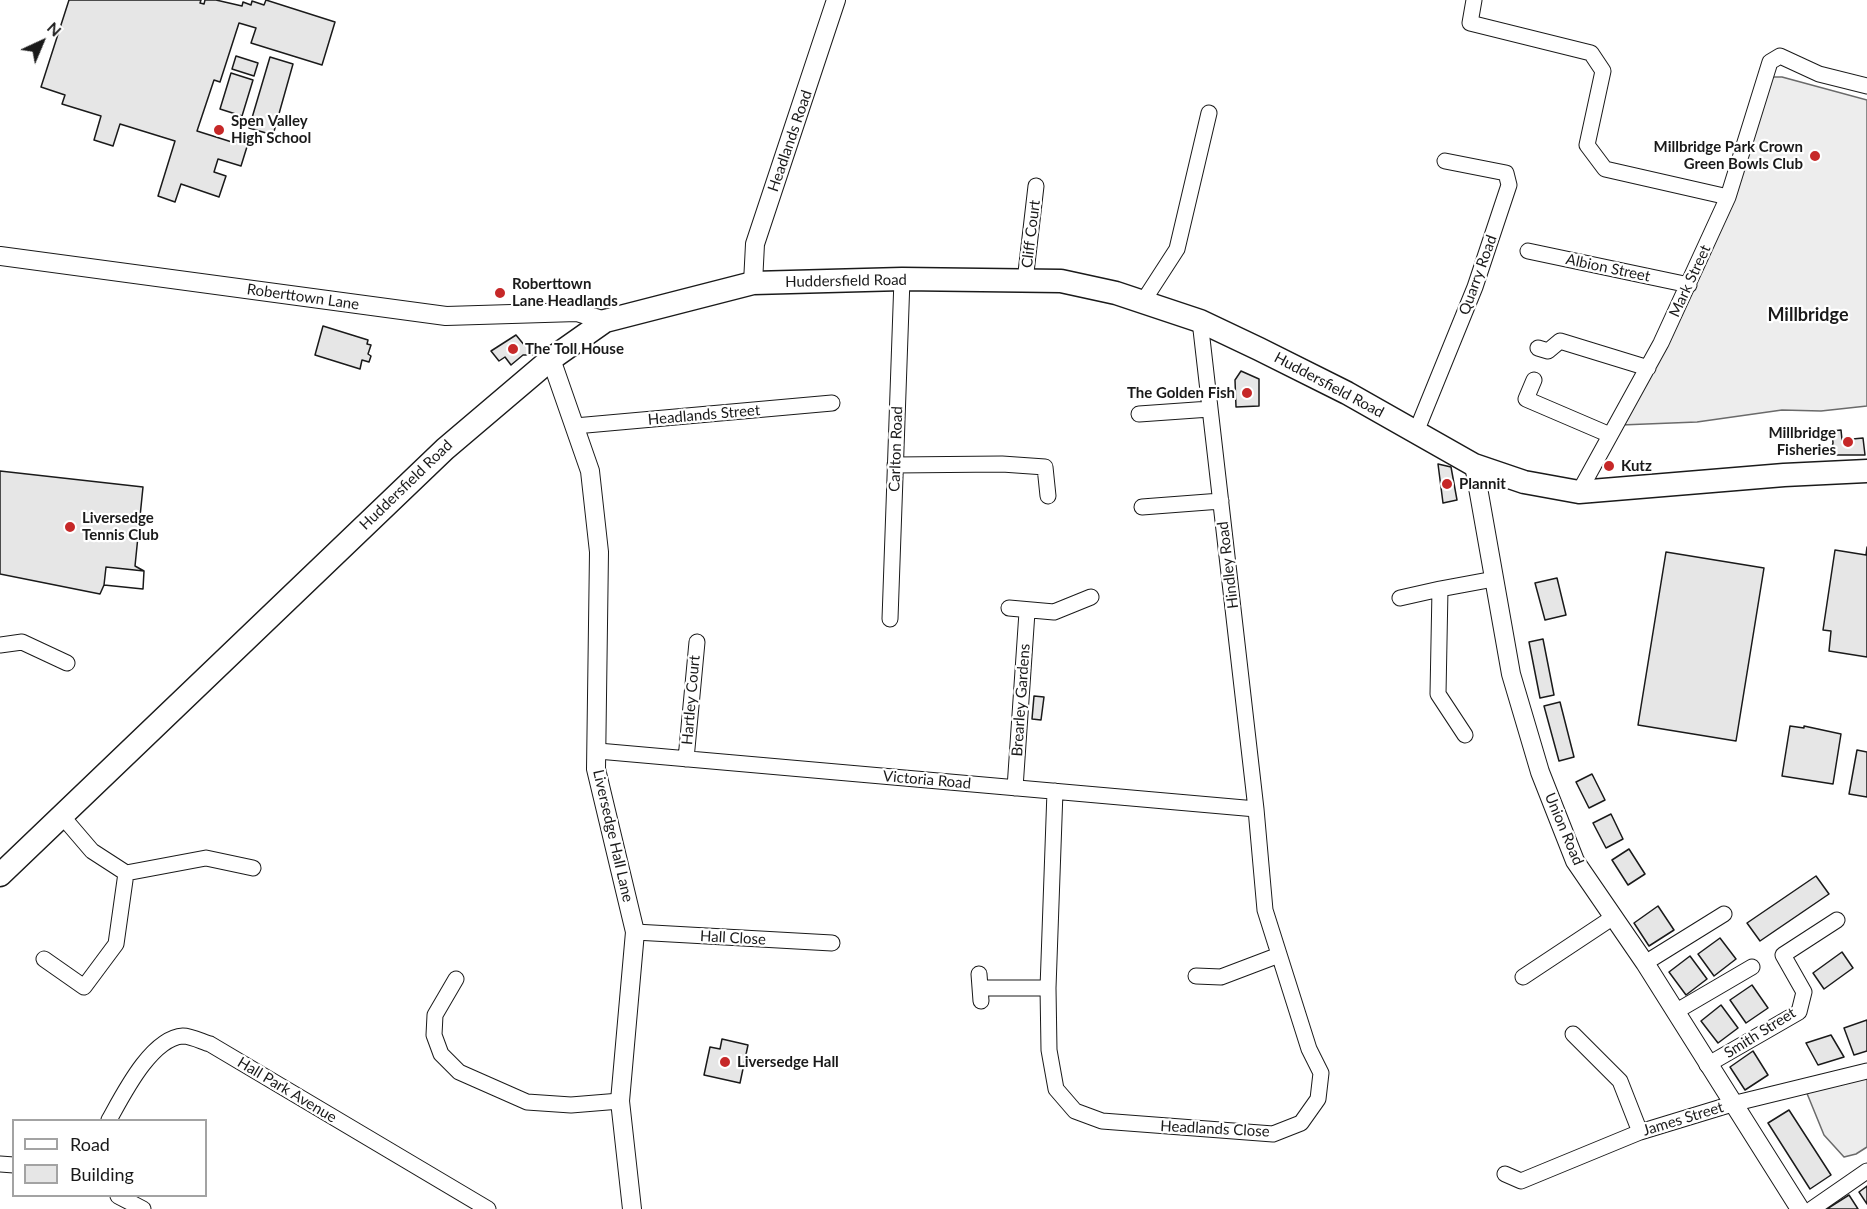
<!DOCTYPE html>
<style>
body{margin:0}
#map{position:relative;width:1867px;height:1209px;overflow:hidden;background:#fff;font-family:Lato,sans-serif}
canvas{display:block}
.legend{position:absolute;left:12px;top:1119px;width:195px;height:78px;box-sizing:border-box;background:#fff;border:2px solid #a3a3a3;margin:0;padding:8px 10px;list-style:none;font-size:18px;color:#1a1a1a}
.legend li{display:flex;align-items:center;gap:12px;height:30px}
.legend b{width:30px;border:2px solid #a3a3a3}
.north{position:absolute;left:12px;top:12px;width:60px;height:60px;-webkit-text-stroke:4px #fff;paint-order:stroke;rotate:44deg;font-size:16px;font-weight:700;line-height:24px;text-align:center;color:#1a1a1a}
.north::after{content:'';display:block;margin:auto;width:21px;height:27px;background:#1a1a1a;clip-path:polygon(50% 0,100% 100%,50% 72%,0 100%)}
</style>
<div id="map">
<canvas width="1867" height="1209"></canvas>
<ul class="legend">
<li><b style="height:8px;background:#fff"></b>Road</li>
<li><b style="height:16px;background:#e6e6e6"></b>Building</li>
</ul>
<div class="north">N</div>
</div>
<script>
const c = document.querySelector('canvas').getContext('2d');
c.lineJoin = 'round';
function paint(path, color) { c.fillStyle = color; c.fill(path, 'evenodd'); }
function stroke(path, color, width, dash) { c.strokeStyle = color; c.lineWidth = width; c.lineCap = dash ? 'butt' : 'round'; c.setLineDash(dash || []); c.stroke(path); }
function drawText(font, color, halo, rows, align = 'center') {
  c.font = font + ' Lato,sans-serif'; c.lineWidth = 4.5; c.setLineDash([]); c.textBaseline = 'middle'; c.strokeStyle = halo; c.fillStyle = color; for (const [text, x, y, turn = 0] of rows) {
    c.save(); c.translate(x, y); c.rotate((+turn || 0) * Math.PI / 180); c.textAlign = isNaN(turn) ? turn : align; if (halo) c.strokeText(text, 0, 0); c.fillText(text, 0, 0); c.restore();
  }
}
const built = new Path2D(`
 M1772,77H1782L1867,100V406L1821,411L1782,410L1697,422L1621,425Z
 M1867,1077V1147L1856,1154L1844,1157L1824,1135L1806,1091Z`);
const building = new Path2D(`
 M69,0H201L200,3L204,4L205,0H216L242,6L243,2L251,5L252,1L264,5L266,0L335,22L322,65L251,43L256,28L239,23L220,82L214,80L197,131L235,143L238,134L250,137L241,166L218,159L214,172L226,176L219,197L181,184L175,202L158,196L175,141L120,124L113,146L94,140L101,116L62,104L65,95L41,87Z
 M236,56L258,63L254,76L232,69Z
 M270,57L293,64L273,135L249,128Z
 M231,73L253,80L242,116L220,109Z
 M323,326L368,340L367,344L371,345L368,354L371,356L369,362L362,360L360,369L315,355Z
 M516,335L525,346L531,347L532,355H523L511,365L505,357L499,361L491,351Z
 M1241,371L1259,379V406L1236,407L1235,380Z
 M1841,430L1842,440L1863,438L1865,455H1830L1833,443L1832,431Z
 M1438,464L1451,467L1457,500L1443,503Z
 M0,471L143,487L135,566L144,571L143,589L104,585L100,594L0,574Z
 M1867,547V657L1829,651L1831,631L1823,630L1835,550L1866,555Z
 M1666,552L1764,568L1736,741L1638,725Z
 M106,567L144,571L143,589L104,585Z
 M1557,578L1566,615L1545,620L1535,583Z
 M1543,639L1554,695L1540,698L1529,642Z
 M1034,696L1044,697L1041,720L1032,719Z
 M1560,702L1574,757L1559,761L1544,706Z
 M1790,726L1804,728V726L1841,734L1833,784L1782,776Z
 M1857,750L1867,752V797L1849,794Z
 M1592,774L1605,800L1589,808L1576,782Z
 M1611,814L1623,839L1606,848L1593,823Z
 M1629,849L1645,874L1628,885L1612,860Z
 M1816,876L1829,894L1760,941L1747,923Z
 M1658,906L1674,930L1649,946L1634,923Z
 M1720,938L1736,959L1714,976L1698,954Z
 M1842,952L1853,968L1824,989L1813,973Z
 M1690,956L1707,979L1686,995L1669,972Z
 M1752,985L1768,1008L1746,1023L1730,1000Z
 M1721,1005L1738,1028L1718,1043L1701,1021Z
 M1867,1020V1051L1854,1055L1844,1028Z
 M1831,1035L1844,1057L1818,1065L1806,1043Z
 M722,1039L748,1045L740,1083L704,1075L710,1047L720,1049Z
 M1753,1051L1768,1075L1745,1090L1730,1067Z
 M1789,1110L1831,1175L1810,1189L1768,1123Z
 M1867,1186V1204L1859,1192Z
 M1849,1195L1858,1209H1827Z`);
const minor = new Path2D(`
 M1474,0L1470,23L1591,53L1603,71L1587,145L1605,169L1728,197
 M1528,251L1689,285
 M1025,281L1036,186
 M1144,300L1177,249L1209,113
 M1538,348L1548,351L1560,341L1648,368
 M1534,380L1526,399L1610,435
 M1139,414L1210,409
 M575,426L832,403
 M1416,432L1475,287L1509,185L1506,173L1445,161
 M895,465L1002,464L1045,467L1048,496
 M1579,492L1661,343L1728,197L1770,62L1780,56L1819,74L1867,86
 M1142,507L1221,501
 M1400,598L1440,589
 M1009,608L1054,612L1091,597
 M890,619L902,279
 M0,645L22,642L67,663
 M1465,735L1438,694L1440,589L1494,579
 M598,751L1256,809
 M686,759L697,642
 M1015,788L1027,612
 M1055,791L1048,988L1049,1050L1056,1089L1075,1111L1102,1121L1273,1134L1301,1123L1318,1099L1321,1073L1309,1049L1265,910L1256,809L1200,321
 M62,816L92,851L126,873L206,858L253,868
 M635,932L832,943
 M44,959L84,987L116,944L126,873
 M1645,963L1724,914
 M979,974L981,1001
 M1196,976L1221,977L1279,955
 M1523,977L1612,918
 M456,979L435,1015L434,1035L441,1054L459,1072L527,1102L571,1105L620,1101
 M981,988H1048
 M1675,1012L1752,967
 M1573,1034L1620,1081L1640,1132
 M1707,1065L1799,1012L1804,992L1783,955L1837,920
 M109,1120C123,1095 151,1038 183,1036C191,1036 203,1042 210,1044L488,1209
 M0,1164L14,1165
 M1505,1174L1521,1181L1640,1132L1732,1104L1867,1071
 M118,1196L143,1209
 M1812,1209L1867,1171`);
const tertiary = new Path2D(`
 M0,256L446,316L577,312L605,321
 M753,283L755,244L836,0
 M551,359L590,471L599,552L596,769L635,932L620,1101L632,1209
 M1474,465L1511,674L1540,772L1575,861L1645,963L1800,1209`);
const primary = new Path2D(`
 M0,875L445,449L551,359L605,321L753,283L902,279L1061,281L1116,293L1200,321L1259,349L1347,393L1474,465L1524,482L1579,492L1784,475L1867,471`);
const markers = [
 [219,130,6,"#c62828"],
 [1815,156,6,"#c62828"],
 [500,293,6,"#c62828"],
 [513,349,6,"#c62828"],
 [1247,393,6,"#c62828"],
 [1848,442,6,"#c62828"],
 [1609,466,6,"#c62828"],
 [1447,484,6,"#c62828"],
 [70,527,6,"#c62828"],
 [725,1062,6,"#c62828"]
];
const poiNames = [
 ["Spen Valley",231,121],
 ["High School",231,138],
 ["Millbridge Park Crown",1803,147,"right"],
 ["Green Bowls Club",1803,164,"right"],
 ["Roberttown",512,284],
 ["Lane Headlands",512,301],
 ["The Toll House",525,349],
 ["The Golden Fish",1235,393,"right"],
 ["Millbridge",1836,433,"right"],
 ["Fisheries",1836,450,"right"],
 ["Kutz",1621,466],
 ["Plannit",1459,484],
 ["Liversedge",82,518],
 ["Tennis Club",82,535],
 ["Liversedge Hall",737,1062]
];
const streetNames = [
 ["Headlands Road",790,141,-71],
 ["Cliff Court",1031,234,-83],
 ["Albion Street",1608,268,12],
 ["Quarry Road",1478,275,-70],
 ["Huddersfield Road",846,281,-1],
 ["Mark Street",1690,281,-65],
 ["Roberttown Lane",303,297,8],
 ["Huddersfield Road",1329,385,28],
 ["Headlands Street",704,415,-5],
 ["Carlton Road",896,449,-88],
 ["Huddersfield Road",406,485,-44],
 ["Hindley Road",1228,565,-97],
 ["Hartley Court",691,700,-85],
 ["Brearley Gardens",1021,700,-86],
 ["Victoria Road",927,780,5],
 ["Union Road",1564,829,67],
 ["Liversedge Hall Lane",613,836,77],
 ["Hall Close",733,938,3],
 ["Smith Street",1760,1033,-32],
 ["Hall Park Avenue",287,1090,31],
 ["James Street",1683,1119,-17],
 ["Headlands Close",1215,1129,3]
];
const quarterNames = [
 ["Millbridge",1808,315]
];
paint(built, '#ededed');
stroke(built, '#6a6a6a', 1.5);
paint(building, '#e6e6e6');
stroke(building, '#1a1a1a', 1.5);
stroke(minor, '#1a1a1a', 17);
stroke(tertiary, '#1a1a1a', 20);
stroke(primary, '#1a1a1a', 25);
stroke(minor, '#fff', 15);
stroke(tertiary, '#fff', 18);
stroke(primary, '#fff', 22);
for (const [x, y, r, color] of markers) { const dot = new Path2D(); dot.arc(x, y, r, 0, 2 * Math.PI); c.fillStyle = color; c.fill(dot); stroke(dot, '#fff', 2); }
drawText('bold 15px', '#1a1a1a', '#fff', poiNames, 'left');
drawText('15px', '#1a1a1a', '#fff', streetNames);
drawText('bold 18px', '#1a1a1a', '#fff', quarterNames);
</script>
